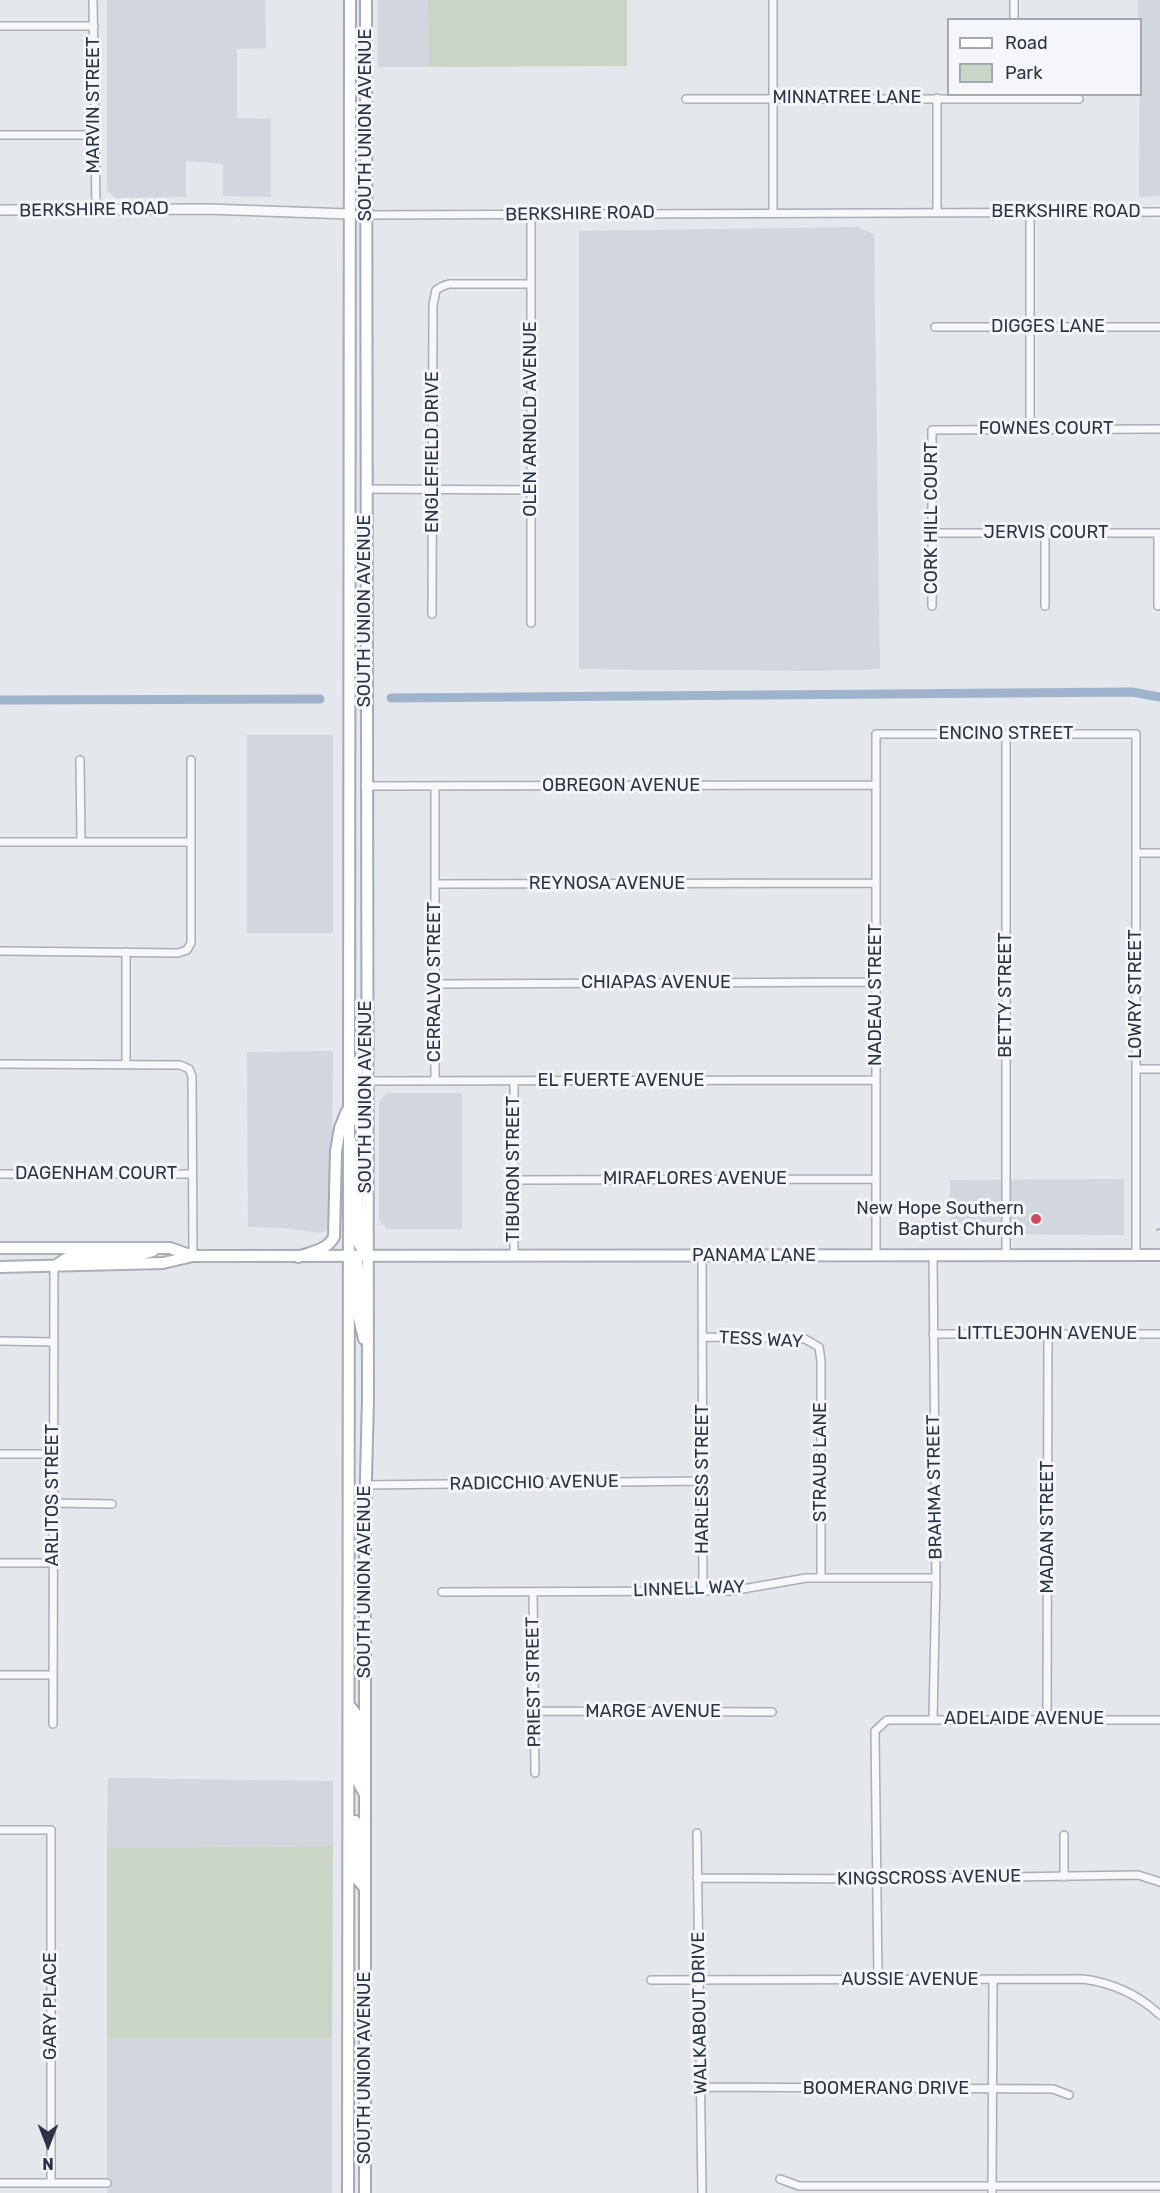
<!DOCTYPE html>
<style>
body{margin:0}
#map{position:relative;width:1160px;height:2193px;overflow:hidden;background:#e4e7ec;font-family:Rubik,sans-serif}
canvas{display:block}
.legend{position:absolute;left:947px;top:18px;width:195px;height:78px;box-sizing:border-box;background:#f4f6f9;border:2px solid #a4a8b1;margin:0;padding:8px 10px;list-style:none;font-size:18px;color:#2b3445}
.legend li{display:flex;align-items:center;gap:12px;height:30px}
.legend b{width:30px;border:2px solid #a4a8b1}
.north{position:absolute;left:18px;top:2115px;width:60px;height:60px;-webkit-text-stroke:4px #f4f6f9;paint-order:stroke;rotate:180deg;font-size:16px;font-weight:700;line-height:24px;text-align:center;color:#2b3445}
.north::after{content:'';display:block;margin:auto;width:21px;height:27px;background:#2b3445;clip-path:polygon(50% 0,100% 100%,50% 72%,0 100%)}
</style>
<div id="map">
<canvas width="1160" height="2193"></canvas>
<ul class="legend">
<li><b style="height:8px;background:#fff"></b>Road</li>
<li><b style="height:16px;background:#c9d6c5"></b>Park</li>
</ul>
<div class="north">N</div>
</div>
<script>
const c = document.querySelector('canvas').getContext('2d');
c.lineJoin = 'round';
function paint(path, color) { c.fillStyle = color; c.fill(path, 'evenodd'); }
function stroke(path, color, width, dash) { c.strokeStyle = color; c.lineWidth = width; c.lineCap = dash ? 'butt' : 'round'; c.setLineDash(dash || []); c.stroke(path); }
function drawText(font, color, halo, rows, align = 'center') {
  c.font = font + ' Rubik,sans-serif'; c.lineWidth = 6; c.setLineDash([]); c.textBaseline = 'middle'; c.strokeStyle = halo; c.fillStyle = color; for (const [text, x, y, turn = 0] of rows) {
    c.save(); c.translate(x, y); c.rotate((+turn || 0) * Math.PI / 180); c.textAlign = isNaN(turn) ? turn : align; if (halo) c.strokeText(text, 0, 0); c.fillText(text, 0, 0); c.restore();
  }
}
const built = new Path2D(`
 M107,0H265L266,48L237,49V118L271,119V197L223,196V164L186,161V197L115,198L107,190Z
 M378,0H428L429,67H378Z
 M1138,0H1160V196L1139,197L1140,20L1138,19Z
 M857,227L874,234L880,669L820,671L579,669V231Z
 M247,735H333V933H247Z
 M333,1051L331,1229L320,1233L283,1228L248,1227L247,1052Z
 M387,1093H462V1229H387L379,1221V1101Z
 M1124,1179V1235L950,1234V1180Z
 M108,1778L333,1781V1846L107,1848Z
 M107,2038H332V2193H107Z`);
const green = new Path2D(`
 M428,0H627V66L429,67Z
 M333,1846L332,2038H107V1848Z`);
const stream = new Path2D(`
 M1157,1230L1160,1229`);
const canal = new Path2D(`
 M391,698L1132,692L1160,697
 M0,700L320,699`);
const minor = new Path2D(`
 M93,0L96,210
 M773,0V213
 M1014,0V20
 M0,26H94
 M937,98V213
 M686,99H1079
 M0,135H94
 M1030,212V429
 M349,214L366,215L1160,212
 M531,215V623
 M935,327H1160
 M365,489L531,490
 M932,533H1160
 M1045,533V606
 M1158,533V606
 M932,606V430L1160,429
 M432,614L433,305L436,290L443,286L449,284H531
 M1006,734V1255
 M80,760L81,842
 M365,786L876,785
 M435,786V1081
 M0,842H191
 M1136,853H1160
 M435,884L876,883
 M0,951L178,953L187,950L191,943V760
 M126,952V1063
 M436,984L876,982
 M0,1064L180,1065L189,1069L192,1076L193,1256
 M1136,1069H1160
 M366,1081L876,1080
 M514,1081V1256
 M0,1174H191
 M514,1180L876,1179
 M702,1256L703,1591
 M876,1256V734H1136V1255
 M933,1334H1160
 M703,1337L805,1339L819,1347L821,1361V1577
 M0,1341L53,1342
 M0,1454H53
 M365,1485L703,1481
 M53,1503L112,1504
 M0,1563H53
 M442,1592L731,1591L806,1578H936
 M533,1592L535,1773
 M0,1675H53
 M534,1711L772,1712
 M933,1719L936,1578L933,1256
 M1047,1720L1048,1334
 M53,1724L54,1267
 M0,1830H51V2183
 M697,1833L702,2193
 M1064,1835V1877
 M697,1878L877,1879L1138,1875L1160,1882
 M651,1980L1083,1979C1113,1983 1138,1994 1160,2015
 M878,1980L875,1731L887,1720H1160
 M701,2087L1053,2089L1069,2095
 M780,2179L799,2186H1160
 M0,2183H107
 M992,2193L993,1981`);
const tertiary = new Path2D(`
 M0,210L207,209L349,214`);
const secondary = new Path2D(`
 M0,1248H170L193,1256
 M55,1266L67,1258L138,1255L153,1251
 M0,1267L163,1263L193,1256L1160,1255`);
const primary = new Path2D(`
 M349,1062H353L357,1068V1115L364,1140
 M350,1140L357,1157L358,1238L359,1244L366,1255
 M349,1256L357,1263L358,1270L359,1318L364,1339
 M298,1257C312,1252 327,1250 334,1237L336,1151L340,1128L347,1111
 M349,1705L356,1714L357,1780L364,1793
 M355,1821L357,1879L365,1888
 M348,2193L350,0
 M365,2193V1516L368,1399L366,0`);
const markers = [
 [1036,1219,6,"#d1495b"]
];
const streetNames = [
 ["MINNATREE LANE",847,98],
 ["MARVIN STREET",94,105,-90],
 ["SOUTH UNION AVENUE",366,125,-90],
 ["BERKSHIRE ROAD",94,210,-1],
 ["BERKSHIRE ROAD",1066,212],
 ["BERKSHIRE ROAD",580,214,-1],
 ["DIGGES LANE",1048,327],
 ["OLEN ARNOLD AVENUE",531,419,-90],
 ["FOWNES COURT",1046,429],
 ["ENGLEFIELD DRIVE",433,452,-90],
 ["CORK HILL COURT",932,518,-90],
 ["JERVIS COURT",1046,533],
 ["SOUTH UNION AVENUE",365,611,-90],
 ["ENCINO STREET",1006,734],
 ["OBREGON AVENUE",621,786],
 ["REYNOSA AVENUE",607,884],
 ["CERRALVO STREET",435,982,-90],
 ["CHIAPAS AVENUE",656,983],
 ["LOWRY STREET",1136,994,-90],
 ["NADEAU STREET",876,995,-90],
 ["BETTY STREET",1006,995,-90],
 ["EL FUERTE AVENUE",621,1081],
 ["SOUTH UNION AVENUE",366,1097,-90],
 ["TIBURON STREET",514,1169,-90],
 ["DAGENHAM COURT",96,1174],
 ["MIRAFLORES AVENUE",695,1179],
 ["PANAMA LANE",754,1256],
 ["LITTLEJOHN AVENUE",1047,1334],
 ["TESS WAY",761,1340,3],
 ["STRAUB LANE",821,1462,-90],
 ["HARLESS STREET",703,1479,-90],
 ["RADICCHIO AVENUE",534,1483,-1],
 ["BRAHMA STREET",935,1487,-91],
 ["ARLITOS STREET",53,1495,-90],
 ["MADAN STREET",1048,1527,-90],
 ["SOUTH UNION AVENUE",365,1582,-90],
 ["LINNELL WAY",689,1589,-2],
 ["PRIEST STREET",534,1682,-91],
 ["MARGE AVENUE",653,1712],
 ["ADELAIDE AVENUE",1024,1719],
 ["KINGSCROSS AVENUE",929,1878,-1],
 ["AUSSIE AVENUE",910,1980],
 ["GARY PLACE",51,2006,-90],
 ["WALKABOUT DRIVE",700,2013,-91],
 ["SOUTH UNION AVENUE",365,2068,-90],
 ["BOOMERANG DRIVE",886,2089]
];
const poiNames = [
 ["New Hope Southern",1024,1209],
 ["Baptist Church",1024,1230]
];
paint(built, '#d2d6de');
paint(green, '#c9d6c5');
stroke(stream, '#9fb4cc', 2);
stroke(canal, '#9fb4cc', 9);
stroke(minor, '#a9aeb7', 10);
stroke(tertiary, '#a9aeb7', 12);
stroke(secondary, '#a9aeb7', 14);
stroke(primary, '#a3abb8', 14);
stroke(minor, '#f7f8fa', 7);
stroke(tertiary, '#f7f8fa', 9);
stroke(secondary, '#fff', 10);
stroke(primary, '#fff', 10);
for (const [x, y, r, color] of markers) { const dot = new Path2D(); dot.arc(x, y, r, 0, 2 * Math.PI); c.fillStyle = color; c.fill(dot); stroke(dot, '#f4f6f9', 2); }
drawText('18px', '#2b3445', '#f4f6f9', streetNames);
drawText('18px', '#2b3445', '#f4f6f9', poiNames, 'right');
</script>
